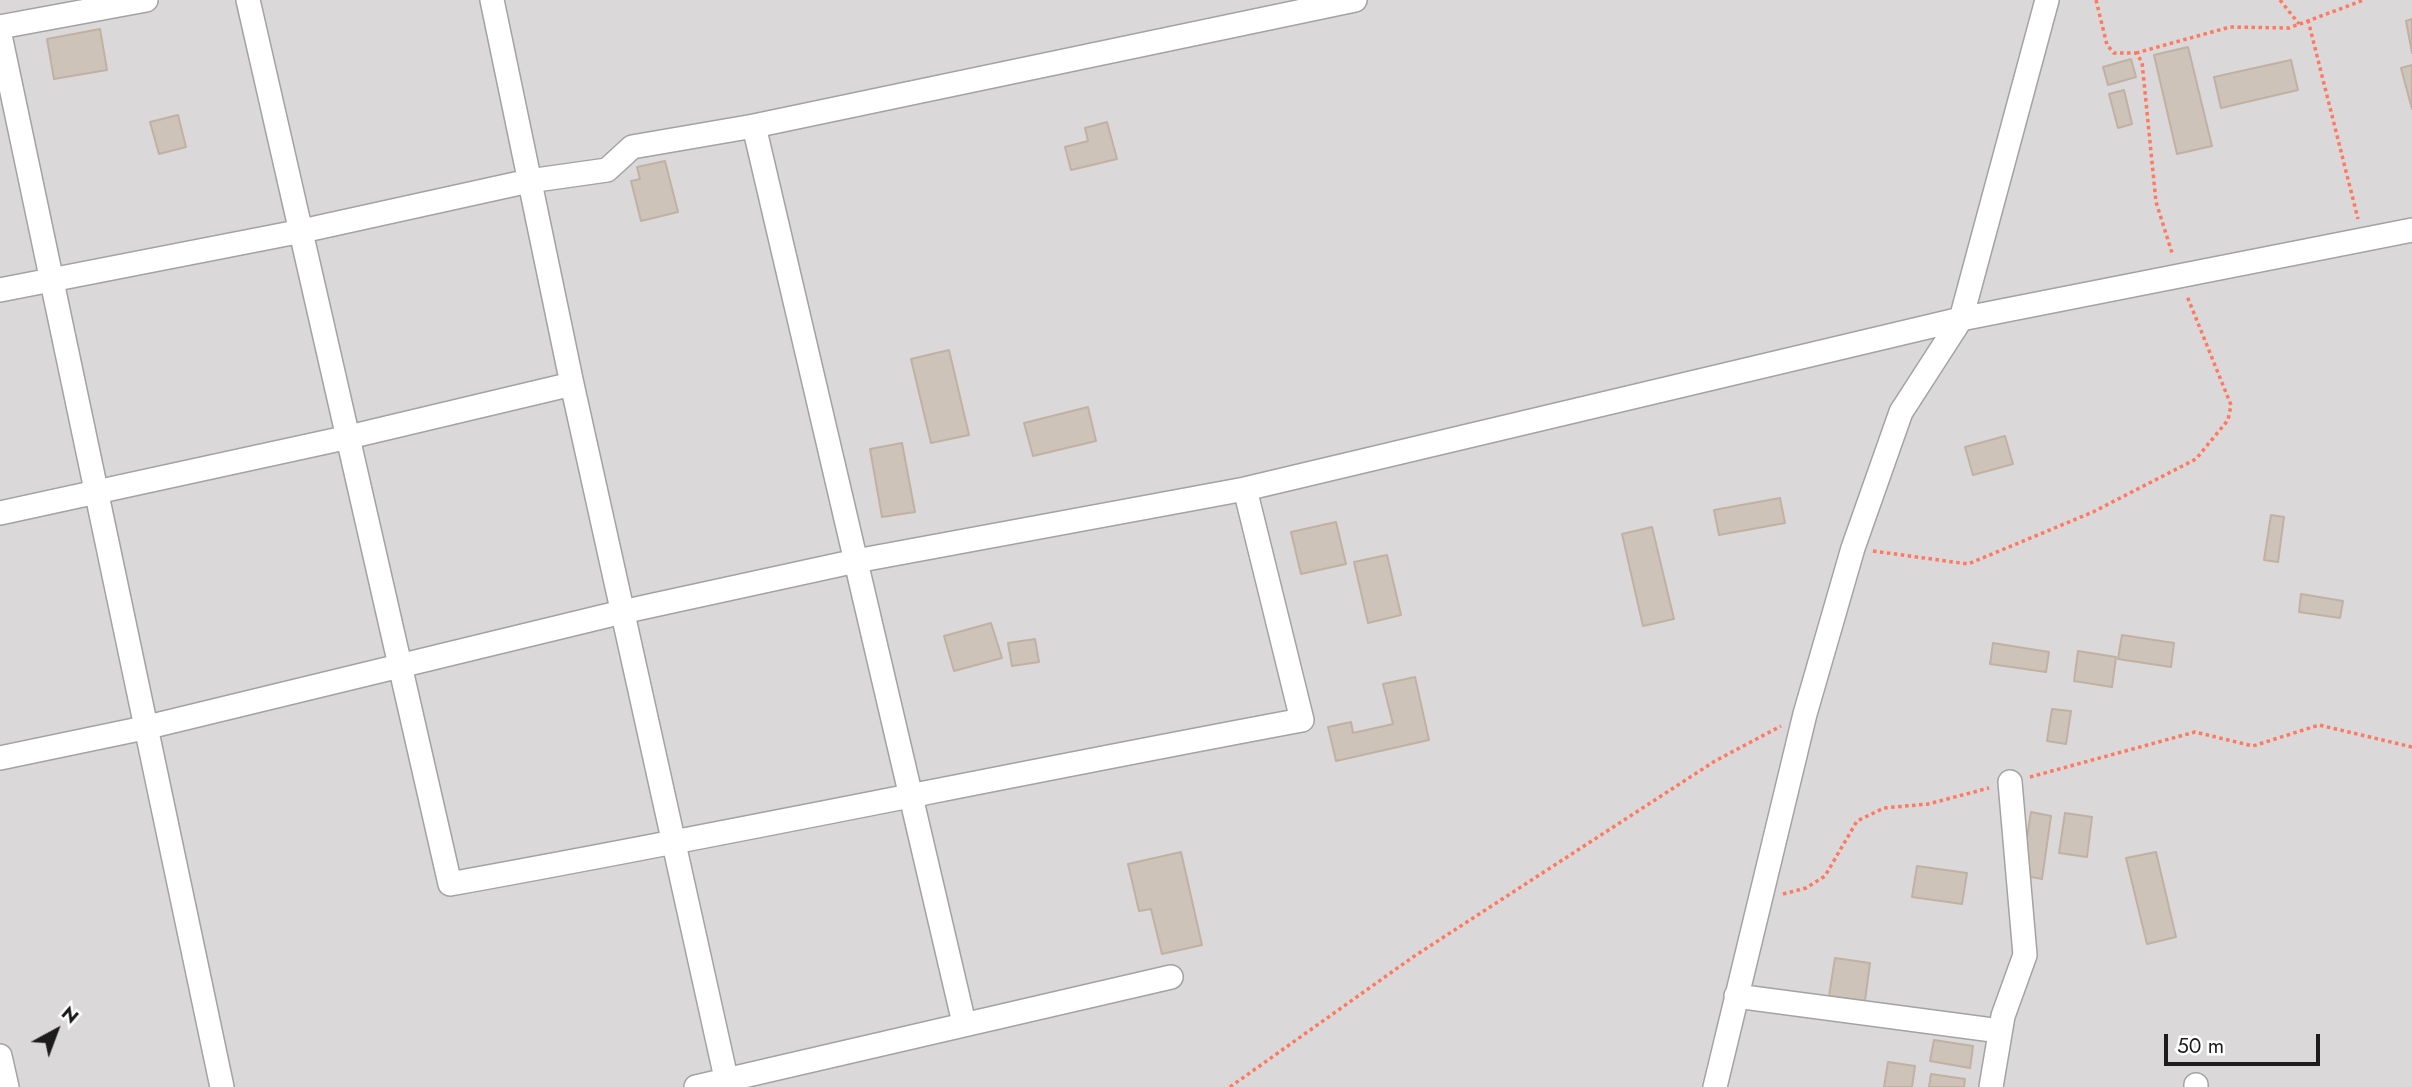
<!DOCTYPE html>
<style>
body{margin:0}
#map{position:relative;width:2412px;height:1087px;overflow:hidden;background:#eeeae0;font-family:Jost,sans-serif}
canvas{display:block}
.north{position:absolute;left:21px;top:996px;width:70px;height:70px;-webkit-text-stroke:5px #fff;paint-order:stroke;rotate:41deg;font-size:19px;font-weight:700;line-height:28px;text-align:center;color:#1c1c1c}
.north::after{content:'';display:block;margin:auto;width:24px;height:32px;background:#1c1c1c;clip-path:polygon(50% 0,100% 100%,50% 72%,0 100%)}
.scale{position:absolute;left:2164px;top:1034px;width:156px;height:32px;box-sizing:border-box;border:4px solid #1c1c1c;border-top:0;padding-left:9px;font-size:21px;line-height:24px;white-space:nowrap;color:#1c1c1c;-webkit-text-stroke:5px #fff;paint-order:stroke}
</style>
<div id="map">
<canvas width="2412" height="1087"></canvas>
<div class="north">N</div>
<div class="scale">50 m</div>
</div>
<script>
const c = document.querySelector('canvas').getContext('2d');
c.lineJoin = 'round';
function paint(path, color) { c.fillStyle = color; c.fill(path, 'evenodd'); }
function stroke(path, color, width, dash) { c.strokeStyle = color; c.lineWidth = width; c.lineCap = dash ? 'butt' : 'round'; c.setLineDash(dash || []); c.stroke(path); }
const residential = new Path2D(`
 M0,0H2412V1087H0Z`);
const building = new Path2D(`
 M2412,19V53L2406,21Z
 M100,29L107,70L54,79L47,39Z
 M2188,47L2212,146L2177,154L2154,55Z
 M2131,59L2136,77L2108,85L2103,67Z
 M2291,60L2298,90L2221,108L2214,77Z
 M2412,65V109L2401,68Z
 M2124,90L2132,124L2118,128L2109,94Z
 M178,115L186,147L159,154L150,122Z
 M1107,122L1117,159L1071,170L1065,147L1088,141L1085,128Z
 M665,161L678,212L641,221L631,181L640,179L637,167Z
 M949,350L969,435L931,443L911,359Z
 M1088,407L1096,441L1033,456L1024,423Z
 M2005,436L2013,464L1973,475L1965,447Z
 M902,443L915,512L882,517L870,449Z
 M1780,498L1785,523L1719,535L1714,510Z
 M2271,515L2284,517L2278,562L2264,560Z
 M1336,522L1346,564L1301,574L1291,532Z
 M1652,527L1674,619L1643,626L1622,534Z
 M1387,555L1401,615L1368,623L1354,562Z
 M2301,594L2343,601L2340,618L2299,612Z
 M991,623L1002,658L954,671L944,636Z
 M2122,635L2174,643L2171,667L2118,659Z
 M1035,639L1039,662L1012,666L1008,643Z
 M1993,643L2049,652L2046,672L1990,664Z
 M2078,651L2116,657L2112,687L2074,681Z
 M1415,677L1429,740L1336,761L1328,727L1351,722L1353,733L1393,724L1383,684Z
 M2052,709L2071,711L2066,744L2047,741Z
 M2031,812L2051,816L2042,879L2021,875Z
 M2065,813L2092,817L2087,857L2059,853Z
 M1181,852L1202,945L1162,954L1151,909L1139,911L1128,864Z
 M2156,852L2176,937L2147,944L2126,858Z
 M1917,866L1967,873L1962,904L1912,897Z
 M1835,958L1870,963L1865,1001L1829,996Z
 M1934,1040L1973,1046L1970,1068L1930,1061Z
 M1888,1062L1915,1066L1912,1087H1884Z
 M1931,1074L1965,1079L1964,1087H1929Z`);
const path = new Path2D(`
 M2096,0L2107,45L2114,53H2136L2142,62L2156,202L2173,256
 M2280,0L2299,24
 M2308,20L2358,219
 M2136,53L2230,27L2289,28L2364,0
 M1873,551L1968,564L2093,512L2196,459L2228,420L2231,405L2187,296
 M2030,777L2195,732L2253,746L2319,725L2412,747
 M1783,894L1806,888L1825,876L1857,821L1884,808L1928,804L1989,788
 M1230,1087L1413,957L1527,883L1715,761L1781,726`);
const minor = new Path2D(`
 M248,0L450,884C734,833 1017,773 1302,720L1245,489
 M492,0L572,384L728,1087
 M0,27L146,0
 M0,35L222,1087
 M754,126L964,1023
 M0,290L302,231L529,181L607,170L632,147L754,126L1355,0
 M0,513L349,437L572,384
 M0,758L144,728L622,612L856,561L1245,489L1961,319L2412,230
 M1736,996L2000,1031
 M0,1056L7,1087
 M696,1087L1171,977
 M1715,1087L1805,714L1853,548L1901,412L1961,319L2047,0
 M1991,1087L2003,1016L2025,955L2010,782
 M2196,1087V1085`);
paint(residential, '#dad8d8');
paint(building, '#cec3b9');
stroke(building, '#c0b1a2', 2);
stroke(minor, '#a3a3a3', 26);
stroke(path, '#ff7860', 3.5, [3.5, 3.5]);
stroke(minor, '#fff', 23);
</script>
